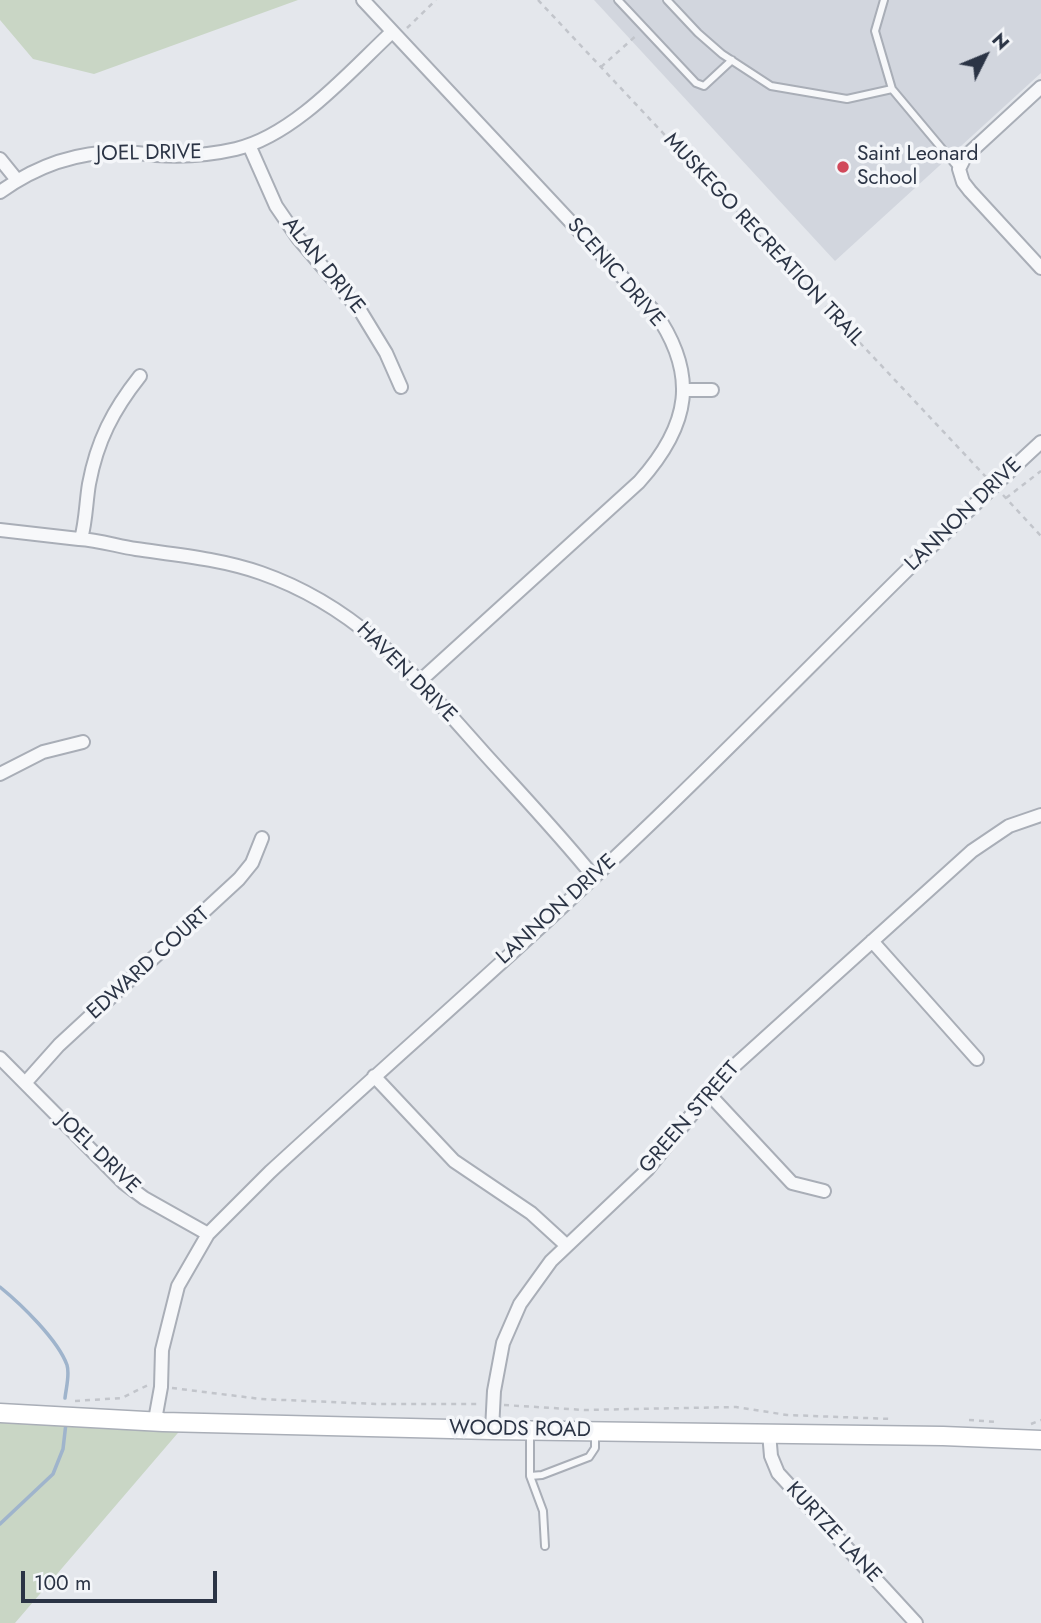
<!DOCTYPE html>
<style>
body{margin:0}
#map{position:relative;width:1041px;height:1623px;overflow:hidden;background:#e4e7ec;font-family:Jost,sans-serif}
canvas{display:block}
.north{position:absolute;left:950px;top:21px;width:70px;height:70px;-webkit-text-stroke:5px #f4f6f9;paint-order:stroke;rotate:47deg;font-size:19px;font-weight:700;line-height:28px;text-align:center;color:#2b3445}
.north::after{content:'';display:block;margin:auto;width:24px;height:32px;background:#2b3445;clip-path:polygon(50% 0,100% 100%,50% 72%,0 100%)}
.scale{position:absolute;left:21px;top:1571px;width:196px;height:32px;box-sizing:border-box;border:4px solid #2b3445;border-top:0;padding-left:9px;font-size:21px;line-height:24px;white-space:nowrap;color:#2b3445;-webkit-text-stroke:5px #f4f6f9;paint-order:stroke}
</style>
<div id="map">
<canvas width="1041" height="1623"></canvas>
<div class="north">N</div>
<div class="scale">100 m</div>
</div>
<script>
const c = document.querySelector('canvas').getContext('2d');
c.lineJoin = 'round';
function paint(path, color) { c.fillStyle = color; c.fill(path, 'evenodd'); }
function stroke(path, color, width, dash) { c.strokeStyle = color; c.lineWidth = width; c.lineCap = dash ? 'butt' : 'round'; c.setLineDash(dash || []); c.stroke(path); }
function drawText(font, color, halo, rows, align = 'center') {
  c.font = font + ' Jost,sans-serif'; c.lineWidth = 7; c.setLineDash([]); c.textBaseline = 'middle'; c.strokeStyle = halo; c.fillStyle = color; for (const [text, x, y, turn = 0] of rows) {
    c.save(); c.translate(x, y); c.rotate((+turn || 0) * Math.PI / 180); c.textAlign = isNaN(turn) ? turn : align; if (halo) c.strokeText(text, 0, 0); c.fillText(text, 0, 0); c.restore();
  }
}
const built = new Path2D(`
 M594,0H1041V73L835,261Z`);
const green = new Path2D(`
 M0,0H298L94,74L33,59L0,20Z
 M0,1420L183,1427L15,1623H0Z`);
const stream = new Path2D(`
 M0,1287C21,1304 58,1340 67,1365C70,1375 66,1388 65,1398
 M0,1524L53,1474L63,1449L66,1423`);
const path = new Path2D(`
 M538,0L986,477
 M407,28L436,0
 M601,67L638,34
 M1003,495L1041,536
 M1006,498L1041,471
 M172,1388L261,1399L376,1404H480
 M75,1401L122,1398L148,1385
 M504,1405L584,1410L736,1407L787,1415L892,1419
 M969,1420L997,1422
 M1031,1424L1041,1420`);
const lane = new Path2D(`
 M618,0L696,83L704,86L732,60
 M667,0L698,33L722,54L771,86L847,99L892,89
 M884,0L875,31L892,89L959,169
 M530,1432V1476L543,1511L545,1546
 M530,1476L542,1475L589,1457L595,1448V1433`);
const street = new Path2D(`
 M363,0L654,311C699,375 690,425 639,482L420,681
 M1041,87L965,157L959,169L963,182L970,191L1041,268
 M249,145L276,206L298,238L361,312L386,353L401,387
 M0,159L17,180
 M0,192C35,167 76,152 119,152C132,152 144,154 156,155C183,157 210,155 236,149C295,135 349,72 392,32
 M685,390H712
 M0,530C26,533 52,536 79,539C98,540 117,546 136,549C178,555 221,559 261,573C361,608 416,677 484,753C521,794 559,834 593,876
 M81,539C86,521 86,502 89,484C97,441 113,410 140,376
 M0,774L43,752L83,742
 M872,941L977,1059
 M0,1058L124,1183L144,1198L208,1234
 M374,1076L454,1161L531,1213L566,1245
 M26,1082L59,1045L239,879L252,863L262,838
 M708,1093L792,1183L824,1191
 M155,1420L161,1387L162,1350L178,1286L208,1234L270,1172C404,1049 541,930 671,804C795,684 914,559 1041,442
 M492,1430L494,1391L503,1343L520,1304L551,1261L647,1170L722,1077L972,851L1009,826L1041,815
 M769,1433L771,1456L778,1473L916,1623`);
const secondary = new Path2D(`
 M0,1413L163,1422L492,1430L943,1436L1041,1440`);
const markers = [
 [843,167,7,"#d1495b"]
];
const streetNames = [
 ["JOEL DRIVE",149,154,-1],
 ["MUSKEGO RECREATION TRAIL",763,240,47],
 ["ALAN DRIVE",323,266,51],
 ["SCENIC DRIVE",615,273,49],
 ["LANNON DRIVE",964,515,-44],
 ["HAVEN DRIVE",406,673,45],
 ["LANNON DRIVE",557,910,-42],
 ["EDWARD COURT",149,964,-42],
 ["GREEN STREET",690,1118,-49],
 ["JOEL DRIVE",98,1154,44],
 ["WOODS ROAD",520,1430,1],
 ["KURTZE LANE",833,1533,47]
];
const poiNames = [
 ["Saint Leonard",857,155],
 ["School",857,179]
];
paint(built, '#d2d6de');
paint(green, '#c9d6c5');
stroke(stream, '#9fb4cc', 3.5);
stroke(lane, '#a9aeb7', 10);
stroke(street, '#a9aeb7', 16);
stroke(secondary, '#a9aeb7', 21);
stroke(path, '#c2c5cb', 2.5, [5, 5]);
stroke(lane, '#f7f8fa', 6);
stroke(street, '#f7f8fa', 12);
stroke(secondary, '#fff', 18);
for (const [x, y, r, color] of markers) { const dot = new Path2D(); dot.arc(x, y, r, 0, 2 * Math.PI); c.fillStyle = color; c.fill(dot); stroke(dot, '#f4f6f9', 2.5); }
drawText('21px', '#2b3445', '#f4f6f9', streetNames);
drawText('21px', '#2b3445', '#f4f6f9', poiNames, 'left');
</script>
